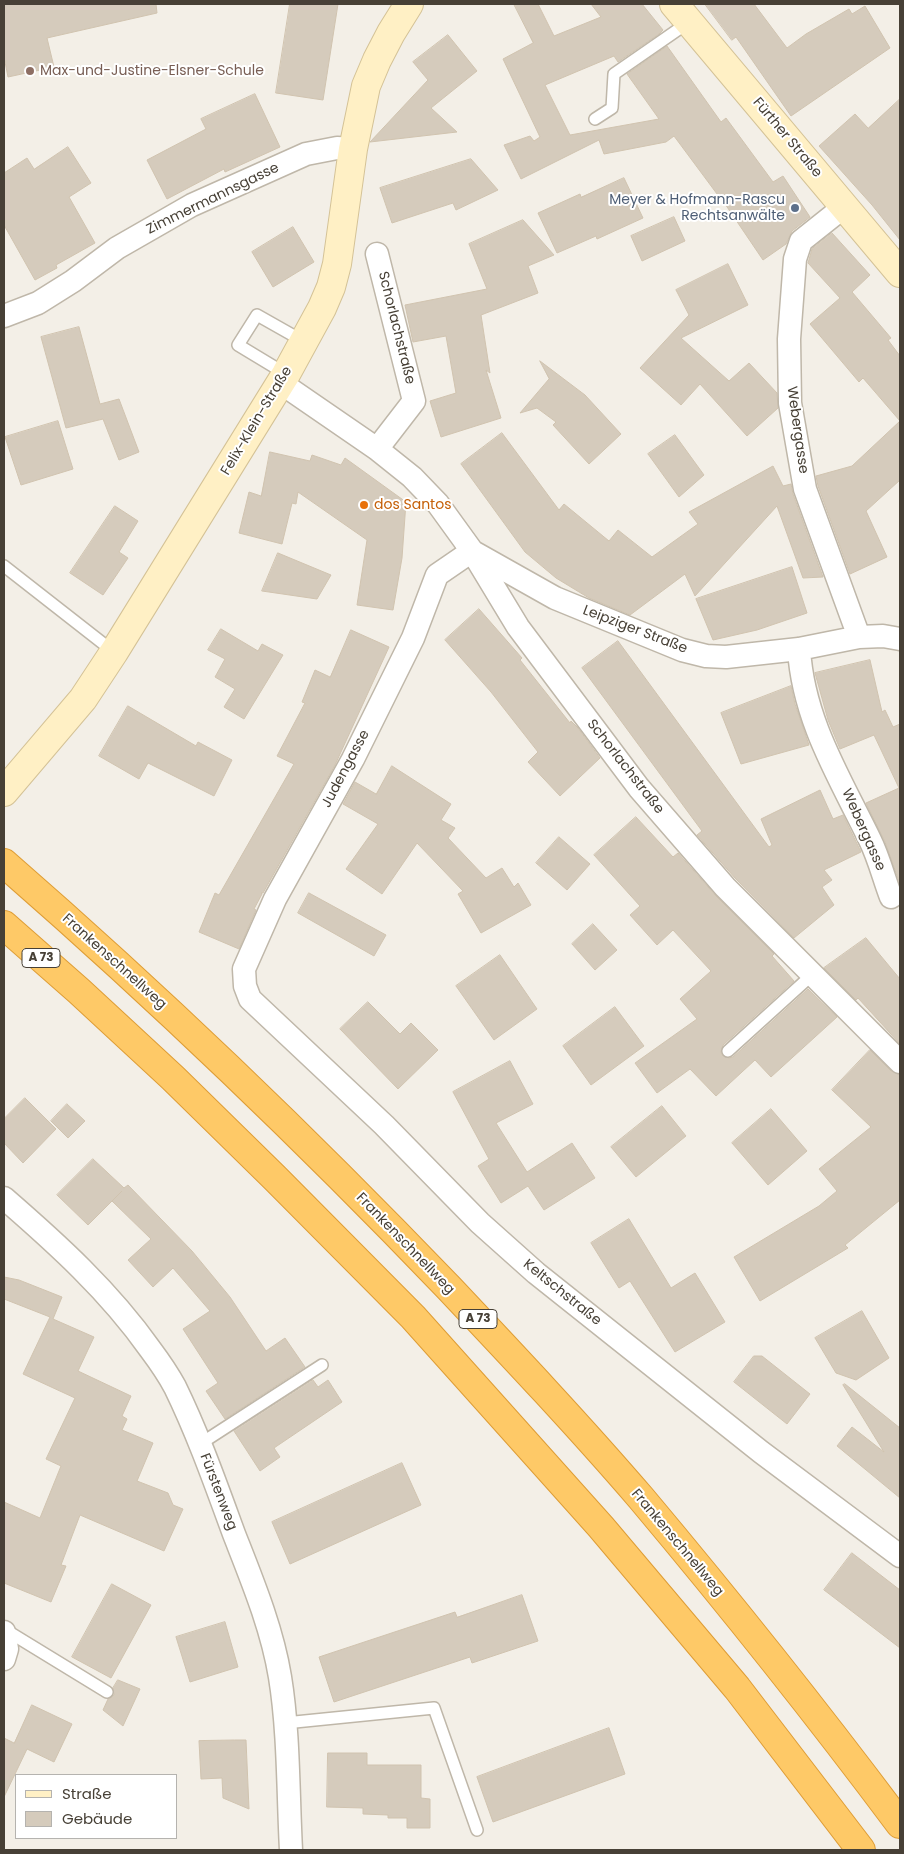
<!DOCTYPE html>
<meta charset="utf-8">
<style>
body{margin:0}
#map{position:relative;width:904px;height:1854px;overflow:hidden;background:#f3efe7;font-family:Poppins,sans-serif}
canvas{display:block}
.frame{position:absolute;inset:0;border:5px solid #474036;pointer-events:none}
.legend{position:absolute;left:15px;top:1774px;width:162px;height:65px;box-sizing:border-box;background:#fff;border:1px solid #b5b3af;margin:0;padding:6px 9px;list-style:none;font-size:15px;color:#474036}
.legend li{display:flex;align-items:center;gap:10px;height:25px}
.legend b{width:25px;border:1px solid #b5b3af}
</style>
<div id="map">
<canvas width="904" height="1854"></canvas>
<div class="frame"></div>
<ul class="legend">
<li><b style="height:6px;background:#fff0c5"></b>Straße</li>
<li><b style="height:14px;background:#d5cbbc"></b>Gebäude</li>
</ul>
</div>
<script>
const c = document.querySelector('canvas').getContext('2d');
c.lineJoin = 'round';
function paint(path, color) { c.fillStyle = color; c.fill(path, 'evenodd'); }
function stroke(path, color, width, dash) { c.strokeStyle = color; c.lineWidth = width; c.lineCap = dash ? 'butt' : 'round'; c.setLineDash(dash || []); c.stroke(path); }
function drawText(font, color, halo, rows, align = 'center') {
  c.font = font + ' Poppins,sans-serif'; c.lineWidth = 4; c.setLineDash([]); c.textBaseline = 'middle'; c.strokeStyle = halo; c.fillStyle = color; for (const [text, x, y, turn = 0] of rows) {
    c.save(); c.translate(x, y); c.rotate((+turn || 0) * Math.PI / 180); c.textAlign = isNaN(turn) ? turn : align; if (halo) c.strokeText(text, 0, 0); c.fillText(text, 0, 0); c.restore();
  }
}
const building = new Path2D(`
 M4,4H156L157,13L47,38L54,67L8,77L4,57Z
 M290,4H338L323,100L276,93Z
 M514,4H538L554,36L601,17L591,4H642L663,30L659,34L618,62L614,56L545,85L570,135L659,119L627,74L667,46L721,122L726,118L773,182L783,176L810,217L792,231L786,244L763,260L721,198H720L674,136L666,142L604,154L599,140L521,179L504,145L530,136L534,141L540,137L503,59L533,43Z
 M705,4H754L787,48L806,34L849,9L852,14L865,6L890,48L791,116L736,37L732,40Z
 M448,35L477,71L431,108L457,132L370,142L428,80L413,62Z
 M255,94L280,147L225,172L224,169L167,199L147,160L206,129L201,119Z
 M900,99V240L872,205L819,146L855,114L868,128Z
 M68,147L91,183L69,197L95,243L56,265L57,268L35,280L4,225V173L27,158L34,169Z
 M471,159L498,190L456,210L453,203L392,223L380,188Z
 M624,178L643,218L597,239L596,236L557,253L538,213L580,194L581,197Z
 M674,217L685,241L642,261L631,236Z
 M523,220L554,255L528,266L538,293L481,315L490,373L486,370L501,418L441,437L430,401L456,393L446,336L413,342L405,305L487,289L469,244Z
 M293,227L314,262L273,287L252,252Z
 M832,233L870,275L852,292L891,338L888,340L900,356V480L866,511L887,557L850,574L818,486L816,476L852,466L900,421L863,378L859,382L810,324L840,298L808,263L812,249Z
 M728,264L748,305L681,338L729,381L749,363L777,393L778,408L747,436L700,384L681,405L640,368L689,315L676,290Z
 M79,327L100,404L119,399L139,452L119,460L103,419L66,428L41,337Z
 M540,361L585,395L621,434L589,464L553,425L556,422L537,408L520,413L549,379Z
 M58,421L73,469L21,485L5,437Z
 M502,433L559,510L564,504L609,541L618,530L652,557L698,524L689,512L773,466L783,486L791,484L793,494L823,577L803,578L777,506L695,596L685,574L630,615L589,598L556,578L525,552L461,464Z
 M675,435L704,475L679,497L648,454Z
 M270,452L310,461L312,455L341,465L345,458L406,502L402,558L393,610L357,605L367,540L298,492L296,504L292,503L282,544L239,533L249,492L261,496Z
 M115,506L138,521L119,552L128,558L103,595L70,573Z
 M278,553L331,575L317,599L262,591Z
 M792,567L807,613L757,630L713,640L696,599Z
 M479,609L522,658L520,660L570,723L571,721L578,728L600,758L560,796L528,762L538,752L491,692L445,640Z
 M221,629L258,651L262,644L283,655L244,719L224,707L235,689L215,677L225,659L208,650Z
 M351,630L389,647L335,765L263,893H261L262,894L254,909L256,910L239,949L199,932L215,893L219,895L294,764L277,756L305,703L302,702L315,670L330,677Z
 M618,641L769,847L772,845L761,819L820,790L833,819L843,815L861,852L824,870L832,880L822,887L834,905L794,938L735,878L697,835L702,831L582,668Z
 M870,660L882,712L885,710L893,727L900,724V884L885,842L866,803L899,788L874,735L840,749L828,720L815,673Z
 M791,686L795,704L809,745L741,764L721,713Z
 M128,706L196,746L198,742L232,760L214,796L148,763L139,779L99,756Z
 M392,766L451,804L441,820L455,828L448,838L486,878L502,868L514,887L518,883L531,905L481,933L458,894L463,891L417,843L382,894L346,869L378,824L343,804L355,782L376,794Z
 M636,817L673,857L678,853L716,896L774,954L772,956L794,981L723,1045L721,1052L723,1056L729,1058L733,1057L808,989L837,1017L771,1077L755,1060L716,1096L690,1069L657,1093L635,1063L697,1019L680,999L711,971L673,930L657,945L630,915L640,906L594,855Z
 M559,837L590,864L567,890L536,863Z
 M309,893L386,935L374,956L298,913Z
 M593,924L617,950L595,970L572,944Z
 M866,938L900,979V1044L858,998L856,1000L824,968Z
 M500,955L537,1009L494,1040L456,986Z
 M368,1002L400,1034L411,1023L438,1050L398,1089L340,1029Z
 M615,1007L644,1046L591,1085L563,1046Z
 M870,1050L891,1071L900,1075V1200L845,1245L848,1248L760,1301L734,1257L819,1206L837,1191L819,1169L871,1127L832,1090Z
 M510,1061L533,1104L496,1123L527,1172L572,1143L595,1178L544,1210L528,1186L501,1203L478,1166L489,1159L453,1092Z
 M25,1098L56,1129L23,1163L4,1143V1119Z
 M67,1104L85,1121L68,1138L51,1121Z
 M662,1106L686,1136L636,1177L611,1147Z
 M771,1109L807,1151L768,1185L732,1143Z
 M93,1159L124,1188L128,1185L192,1251L230,1297L266,1351L285,1338L305,1367L225,1419L206,1391L218,1383L183,1329L210,1311L173,1268L153,1287L128,1260L151,1239L112,1201L122,1191L88,1225L57,1195Z
 M629,1219L671,1288L695,1273L725,1322L675,1352L630,1281L619,1288L591,1243Z
 M4,1277L19,1280L62,1297L53,1319L94,1337L78,1371L131,1396L122,1416L127,1419L122,1430L153,1443L137,1481L168,1493L173,1505L183,1509L164,1551L80,1515L61,1565L66,1566L51,1602L4,1583V1502L40,1518L61,1466L46,1459L75,1398L23,1374L50,1317L4,1299Z
 M862,1311L889,1358L856,1380L836,1373L815,1338Z
 M754,1356H762L810,1394L787,1424L734,1382Z
 M313,1380L318,1387L328,1380L342,1402L274,1448L280,1457L260,1471L234,1431Z
 M845,1384L900,1428V1498L837,1446L852,1427L884,1452L843,1385Z
 M402,1463L421,1505L290,1564L272,1522Z
 M852,1553L900,1590V1648L824,1590Z
 M112,1584L151,1605L111,1678L72,1657Z
 M522,1595L538,1641L472,1663L470,1657L334,1702L319,1657L455,1612L457,1617Z
 M225,1622L238,1667L190,1682L176,1637Z
 M118,1680L140,1689L123,1726L103,1710L108,1699L114,1695L113,1688Z
 M32,1705L72,1724L54,1762L27,1749L4,1797V1738L14,1743Z
 M609,1728L625,1774L493,1822L477,1777Z
 M235,1740H246L249,1809L223,1798L222,1778L201,1779L199,1741Z
 M328,1753H367V1765H421V1798L430,1799V1828H407V1818H388V1815L363,1814V1808L327,1807Z`);
const lane = new Path2D(`
 M595,119L612,108L614,74L689,22
 M286,374L238,345L257,315L303,341
 M4,566L114,652
 M728,1051L813,974
 M200,1444L322,1365
 M4,1629L107,1692
 M285,1723L434,1708L477,1830`);
const street = new Path2D(`
 M845,206L801,241L795,259L789,339L790,403L805,489L859,637
 M4,316L38,303L73,281L117,248L192,205L306,154L337,148L353,149
 M281,383L377,449L412,477L438,504L472,551L518,627L639,788L725,887L900,1062
 M377,449L414,401L377,254
 M472,551L437,575L413,638L353,759L275,899L244,969L245,986L250,999L384,1125L480,1223L536,1273L761,1452L900,1556
 M475,553L555,598L682,650L706,656L726,657L799,649L859,637L883,636L900,639
 M799,649C803,720 840,778 870,840C879,858 884,879 891,897
 M4,1198C57,1244 109,1291 150,1349C159,1361 168,1374 175,1387C198,1434 216,1485 234,1534C252,1580 272,1628 280,1677C289,1732 288,1795 291,1850
 M4,1632L7,1649L4,1659`);
const secondary = new Path2D(`
 M674,4L900,273
 M4,792L83,699L114,652L286,374L322,308L331,287L337,264L353,149L366,86L377,60L391,33L409,4`);
const highway = new Path2D(`
 M4,863C159,998 307,1140 449,1288C514,1357 579,1426 641,1498C730,1604 817,1713 900,1824
 M4,925L79,991L173,1078L275,1178L413,1317L601,1527L737,1688L861,1850`);
const markers = [
 [30,71,5,"#8d6e63"],
 [795,208,5,"#5c6f8a"],
 [364,505,5,"#e8710a"]
];
const shields = [
 [41,958,38],
 [478,1319,38]
];
const shieldNames = [
 ["A 73",41,958],
 ["A 73",478,1319]
];
const educationNames = [
 ["Max-und-Justine-Elsner-Schule",40,71]
];
const streetNames = [
 ["Fürther Straße",787,138,50],
 ["Zimmermannsgasse",213,199,-26],
 ["Schorlachstraße",396,328,76],
 ["Felix-Klein-Straße",257,421,-59],
 ["Webergasse",797,430,82],
 ["Leipziger Straße",635,630,21],
 ["Schorlachstraße",625,767,52],
 ["Judengasse",346,769,-62],
 ["Webergasse",863,830,66],
 ["Frankenschnellweg",114,962,42],
 ["Frankenschnellweg",405,1244,46],
 ["Keltschstraße",562,1293,39],
 ["Fürstenweg",218,1492,69],
 ["Frankenschnellweg",677,1543,50]
];
const serviceNames = [
 ["Meyer & Hofmann-Rascu",785,200],
 ["Rechtsanwälte",785,216]
];
const foodNames = [
 ["dos Santos",374,505]
];
paint(building, '#d5cbbc');
stroke(building, '#d0c3af', 1);
stroke(lane, '#bfb7a9', 14);
stroke(street, '#bfb7a9', 25);
stroke(secondary, '#d4c296', 30);
stroke(highway, '#de9d36', 30);
stroke(lane, '#fff', 11);
stroke(street, '#fff', 22);
stroke(secondary, '#fff0c5', 28);
stroke(highway, '#fec967', 28);
for (const [x, y, r, color] of markers) { const dot = new Path2D(); dot.arc(x, y, r, 0, 2 * Math.PI); c.fillStyle = color; c.fill(dot); stroke(dot, '#fff', 2); }
for (const [x, y, w] of shields) { const box = new Path2D(); box.roundRect(x - w / 2, y - 9.5, w, 19, 4); c.fillStyle = '#fff'; c.fill(box); stroke(box, '#474036', 1); }
drawText('bold 12px', '#474036', null, shieldNames);
drawText('14px', '#785e54', '#fff', educationNames, 'left');
drawText('14px', '#474036', '#fff', streetNames);
drawText('14px', '#4e5e75', '#fff', serviceNames, 'right');
drawText('14px', '#c56008', '#fff', foodNames, 'left');
</script>
